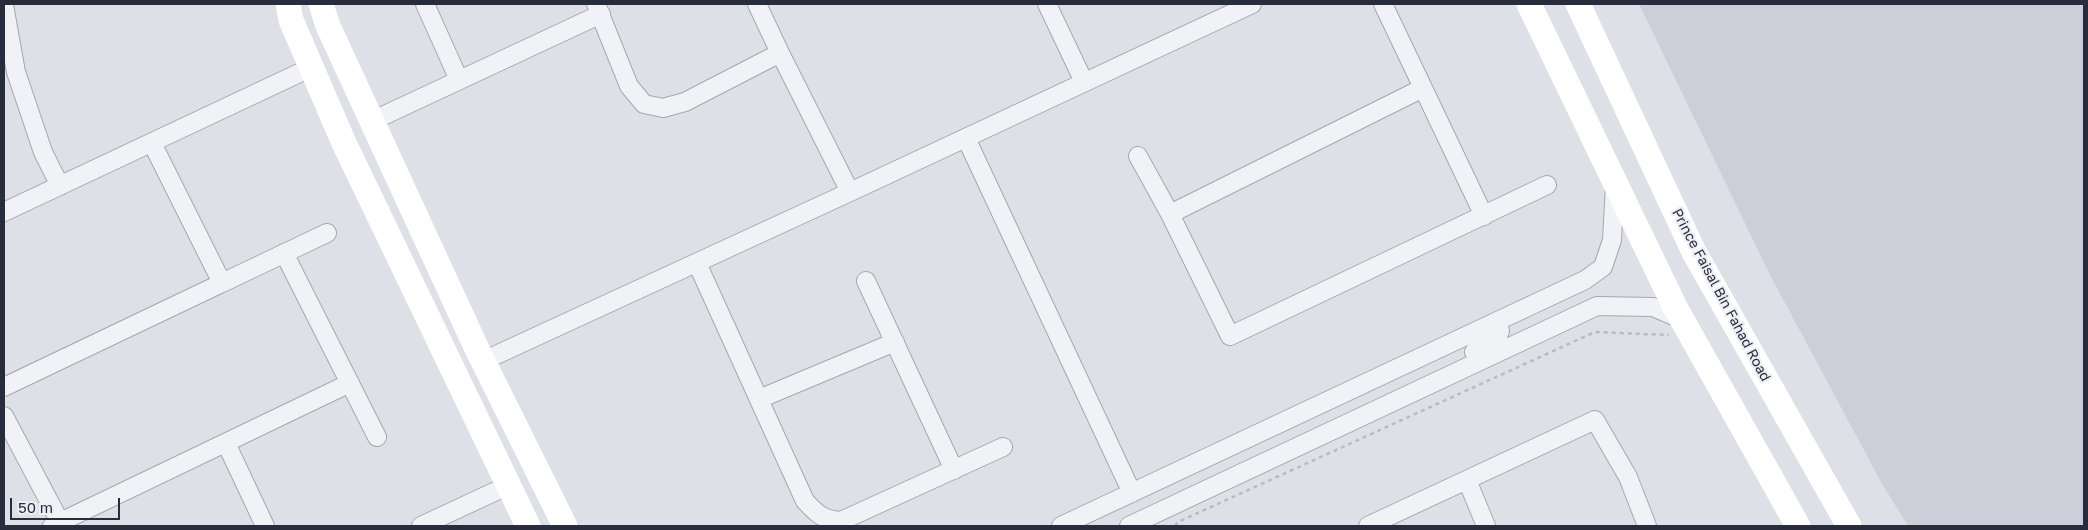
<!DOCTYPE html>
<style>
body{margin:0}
#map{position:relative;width:2088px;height:530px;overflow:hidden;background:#dee0e7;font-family:"Golos Text",sans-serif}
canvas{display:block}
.frame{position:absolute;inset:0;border:5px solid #282d3d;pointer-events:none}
.scale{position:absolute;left:10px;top:498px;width:110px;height:22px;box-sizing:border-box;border:2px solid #282d3d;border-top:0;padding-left:6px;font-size:15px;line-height:18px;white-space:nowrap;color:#282d3d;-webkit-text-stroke:4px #edeff5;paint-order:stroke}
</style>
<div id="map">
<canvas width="2088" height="530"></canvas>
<div class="frame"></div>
<div class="scale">50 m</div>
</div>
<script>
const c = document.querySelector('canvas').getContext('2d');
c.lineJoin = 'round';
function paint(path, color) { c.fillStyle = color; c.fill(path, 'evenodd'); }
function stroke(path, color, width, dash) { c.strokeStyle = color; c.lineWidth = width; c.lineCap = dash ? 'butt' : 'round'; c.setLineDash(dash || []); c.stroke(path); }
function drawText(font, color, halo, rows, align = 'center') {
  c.font = font + ' "Golos Text",sans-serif'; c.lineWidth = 4.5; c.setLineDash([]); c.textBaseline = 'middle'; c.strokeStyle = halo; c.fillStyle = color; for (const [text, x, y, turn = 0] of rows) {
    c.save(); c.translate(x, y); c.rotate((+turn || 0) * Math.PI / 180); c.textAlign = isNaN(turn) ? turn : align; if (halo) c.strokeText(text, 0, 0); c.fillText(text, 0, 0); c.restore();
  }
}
const built = new Path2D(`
 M1639,4H2084V526H1908L1881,482L1770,275Z`);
const path = new Path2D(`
 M1175,526L1178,522L1595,332L1669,335`);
const minor = new Path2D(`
 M425,4L459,80
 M596,4L629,86L644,104L663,108L685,102L780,53L850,192L1252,4
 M757,4L780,53
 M1047,4L1084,82
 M1383,4L1484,216
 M4,5L16,72L43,152L60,186
 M1423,88L1170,214L1230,336L1547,185
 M372,121L601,14
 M966,138L1132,493
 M1138,156L1170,214
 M4,212L312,67
 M284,253L377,437
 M697,263L805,501C817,514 823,520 841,521L1003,447
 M866,281L954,470
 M222,283L327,233
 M1474,352C1485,347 1497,343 1500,331L1494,323
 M483,361L850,192
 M4,387L222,283L152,143
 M759,399L895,342
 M4,416L60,522
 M226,443L265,526
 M1467,480L1486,526
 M52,526L350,383
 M421,526L509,485
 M1061,526L1585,280L1603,267L1612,240L1615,184
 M1129,526L1597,306L1653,307L1681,319
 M1368,526L1595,420L1628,477L1647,526`);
const secondary = new Path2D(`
 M288,4L291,20L344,143L528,526
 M321,4L328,26L477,349L565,526
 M1529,4L1675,307L1798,526
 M1578,4L1694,252L1849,526`);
const streetNames = [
 ["Prince Faisal Bin Fahad Road",1721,295,62]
];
paint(built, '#cccfd9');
stroke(minor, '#a4a7b1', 20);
stroke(path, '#b9bbc1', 2.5, [4, 4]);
stroke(minor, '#f1f2f5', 18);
stroke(secondary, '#fff', 25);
drawText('14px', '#282d3d', '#edeff5', streetNames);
</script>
